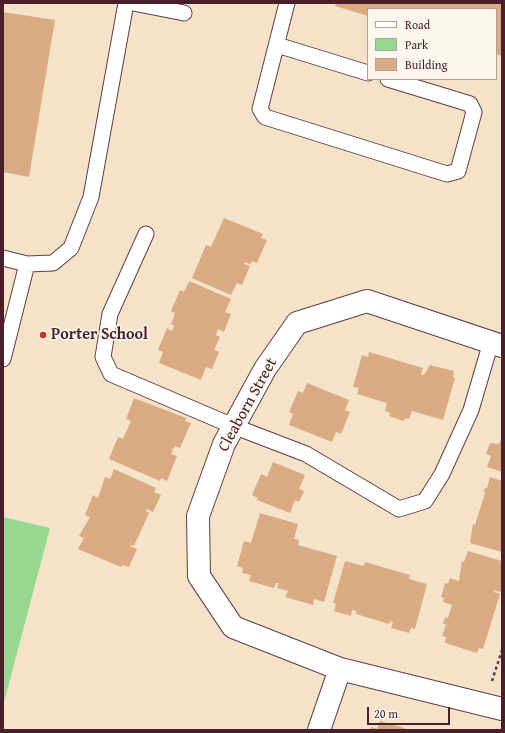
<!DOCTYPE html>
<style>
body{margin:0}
#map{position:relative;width:505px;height:733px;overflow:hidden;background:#f5e3c9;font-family:"Gentium Book Plus",serif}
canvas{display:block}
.frame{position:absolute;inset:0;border:4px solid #4a1f2b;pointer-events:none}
.legend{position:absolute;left:367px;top:8px;width:130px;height:72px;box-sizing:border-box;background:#fbf7ec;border:1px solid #b4a19f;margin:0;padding:5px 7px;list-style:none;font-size:12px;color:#4a1f2b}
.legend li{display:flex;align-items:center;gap:8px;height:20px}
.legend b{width:20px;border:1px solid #b4a19f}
.scale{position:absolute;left:367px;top:707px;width:83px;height:18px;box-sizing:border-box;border:2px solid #4a1f2b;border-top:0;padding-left:5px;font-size:12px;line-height:14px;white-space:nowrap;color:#4a1f2b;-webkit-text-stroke:3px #fbf7ec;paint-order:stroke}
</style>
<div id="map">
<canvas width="505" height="733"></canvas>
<div class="frame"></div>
<ul class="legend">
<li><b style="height:5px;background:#fff"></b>Road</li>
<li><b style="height:11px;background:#96d88f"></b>Park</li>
<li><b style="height:11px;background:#daaa83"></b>Building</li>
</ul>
<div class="scale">20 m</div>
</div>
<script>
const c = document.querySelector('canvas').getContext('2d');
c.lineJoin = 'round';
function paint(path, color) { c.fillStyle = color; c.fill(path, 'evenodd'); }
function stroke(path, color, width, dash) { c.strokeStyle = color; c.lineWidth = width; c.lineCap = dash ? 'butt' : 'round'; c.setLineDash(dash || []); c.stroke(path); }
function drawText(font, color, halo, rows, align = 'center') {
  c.font = font + ' "Gentium Book Plus",serif'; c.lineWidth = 3.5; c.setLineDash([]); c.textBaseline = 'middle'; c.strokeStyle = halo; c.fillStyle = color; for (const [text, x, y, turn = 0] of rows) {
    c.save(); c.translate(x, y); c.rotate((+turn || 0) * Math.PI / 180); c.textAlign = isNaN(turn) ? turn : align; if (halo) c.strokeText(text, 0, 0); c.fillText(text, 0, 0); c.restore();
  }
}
const green = new Path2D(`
 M3,517L50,528L3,706Z`);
const building = new Path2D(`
 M336,3H502V56L496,54V9H368V16L335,6Z
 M3,12L55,20L29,177L3,172Z
 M224,218L263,234L261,238L267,240L257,263L252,261L250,264L245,262L244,264L250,266L242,285L237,283L231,295L192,278L206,245L211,247Z
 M189,281L231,299L225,312L231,314L224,332L218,329L216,335L220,337L214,350L219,352L212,369L206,367L201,380L159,363L163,352L158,350L167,328L172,331L174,326L171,324L175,313L171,311L180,290L184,292Z
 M369,352L423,368L421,374L424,375L430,365L454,371L453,377L455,378L443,420L412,411L409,419L405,418L404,421L389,416L390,413L385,411L387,403L357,394L359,388L353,387L362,355L368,357Z
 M307,383L349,400L345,410L350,412L341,434L336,432L332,442L289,425L293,414L289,412L298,391L303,393Z
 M134,398L186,418L185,421L191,423L180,448L175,446L173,449H170L173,450L171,454L177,456L167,481L161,478L160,481L109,459L118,437L123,439L131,421L126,419Z
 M502,436V472L487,467L491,456L486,454L490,443L499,444Z
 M273,462L305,475L299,489L304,491L299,502L295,500L290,513L257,500L258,498L252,495L261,474L267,477Z
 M114,469L156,488L154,492L161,495L153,512L147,509L146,511L149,513L134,546L131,545L130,546L137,549L129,567L122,565L121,567L78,549L84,538L79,536L90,517L85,515L93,495L98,498L105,477L110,479Z
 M490,477L502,481V552L470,543L473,524L475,525L485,493L484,492L485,488H487Z
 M260,513L298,524L294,539L299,540L298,545L337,556L324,602L314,599L313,605L285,597L288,591L277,588L279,583H276L274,588L249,581L251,575L242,573L243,568L237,566L244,541L251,543Z
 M468,551L502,561V590L500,592L494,590V592L500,594L483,649L479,648L477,653L445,643L446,637L442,636L446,624H443L445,617L448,618L452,605L443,602L444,598L441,597L445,583L448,584L450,578L459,581L462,561L464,562Z
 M345,561L364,566L365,562L410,575L409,579L427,584L415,629L411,628L409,633L391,628L393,622L390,621L389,624L356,614V611L352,610L351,616L334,611L336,604L333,603Z
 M380,721L405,728L404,730H370L371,727L377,729Z`);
const path = new Path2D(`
 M492,681L502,650`);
const lane = new Path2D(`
 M133,3L184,13
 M287,3L260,109L265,117L447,174L458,171L474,112L470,104L388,79
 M277,45L368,73
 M146,234L110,314L103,357L111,374L233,426L306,454L399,509L425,501L442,474L471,410L491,342
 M3,258L27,264L3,359
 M27,264L53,263L71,248L91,197L126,3`);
const street = new Path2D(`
 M502,346L367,301L297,323L265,369L224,444L198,516L199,576L233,627L340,669L502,709
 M319,730L340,669`);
const markers = [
 [43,335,4,"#c8321e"]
];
const poiNames = [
 ["Porter School",51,335]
];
const streetNames = [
 ["Cleaborn Street",248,405,-61]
];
paint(green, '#96d88f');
paint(building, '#daaa83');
stroke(lane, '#643c43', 17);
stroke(street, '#643c43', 24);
stroke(path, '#643c43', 2.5, [3, 3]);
stroke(lane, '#fff', 15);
stroke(street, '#fff', 22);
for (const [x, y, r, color] of markers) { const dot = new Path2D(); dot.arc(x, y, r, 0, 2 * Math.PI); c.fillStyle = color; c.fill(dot); stroke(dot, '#fbf7ec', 1.5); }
drawText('bold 16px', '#4a1f2b', '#fbf7ec', poiNames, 'left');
drawText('16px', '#4a1f2b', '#fbf7ec', streetNames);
</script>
